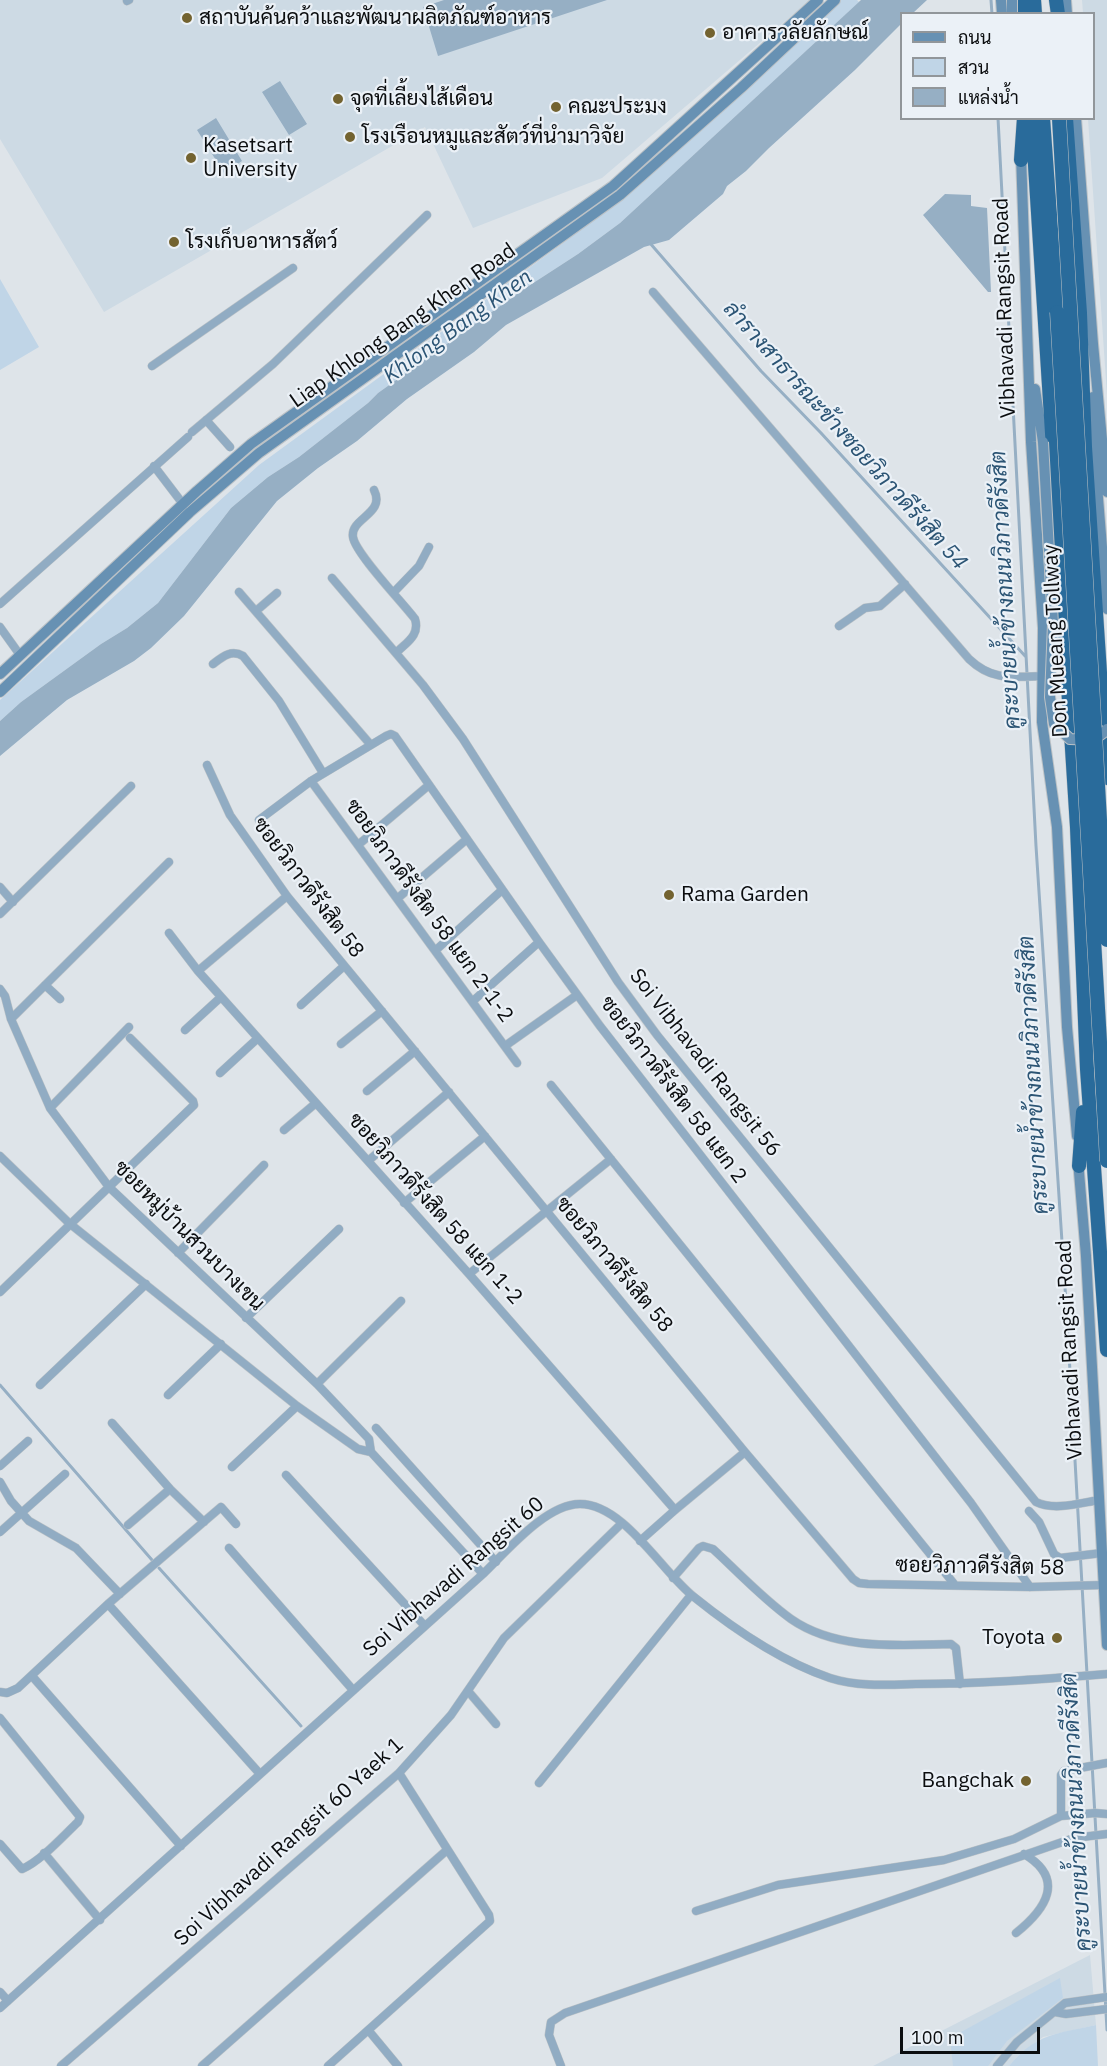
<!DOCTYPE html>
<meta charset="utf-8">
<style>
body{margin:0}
#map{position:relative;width:1107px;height:2066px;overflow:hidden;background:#dee4e9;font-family:"IBM Plex Sans",Sarabun,sans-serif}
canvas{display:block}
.legend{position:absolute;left:900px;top:12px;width:195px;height:108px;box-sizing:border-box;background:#ebf1f7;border:2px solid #91969a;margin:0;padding:8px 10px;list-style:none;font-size:18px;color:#0b0d0f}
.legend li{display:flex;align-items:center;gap:12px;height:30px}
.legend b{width:30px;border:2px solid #91969a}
.scale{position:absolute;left:900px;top:2027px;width:140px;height:27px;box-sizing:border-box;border:3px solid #0b0d0f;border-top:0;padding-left:8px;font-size:18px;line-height:21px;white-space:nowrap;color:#0b0d0f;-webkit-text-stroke:4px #ebf1f7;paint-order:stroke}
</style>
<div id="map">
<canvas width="1107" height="2066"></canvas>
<ul class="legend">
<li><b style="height:8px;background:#6791b3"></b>ถนน</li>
<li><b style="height:16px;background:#c0d5e7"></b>สวน</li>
<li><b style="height:16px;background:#96afc4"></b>แหล่งน้ำ</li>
</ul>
<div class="scale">100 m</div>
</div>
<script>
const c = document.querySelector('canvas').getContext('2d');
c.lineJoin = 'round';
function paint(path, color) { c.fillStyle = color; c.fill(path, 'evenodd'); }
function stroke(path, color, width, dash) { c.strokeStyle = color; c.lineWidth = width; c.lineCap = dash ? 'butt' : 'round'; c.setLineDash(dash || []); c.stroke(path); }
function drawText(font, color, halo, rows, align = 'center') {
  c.font = font + ' "IBM Plex Sans",Sarabun,sans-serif'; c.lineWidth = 4.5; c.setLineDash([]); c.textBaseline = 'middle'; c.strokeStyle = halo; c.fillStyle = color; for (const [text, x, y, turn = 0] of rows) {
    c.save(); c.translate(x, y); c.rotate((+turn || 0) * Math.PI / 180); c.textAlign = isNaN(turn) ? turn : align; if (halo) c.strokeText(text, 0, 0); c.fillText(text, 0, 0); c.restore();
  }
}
const built = new Path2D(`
 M0,0H810L602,178L473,228L425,127L104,312L0,139Z
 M1082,0H1107V395L1088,119L1094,118V14L1083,13Z
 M1090,1955L1096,2025L1043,2037L1019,2055L1009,2066H873Z`);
const green = new Path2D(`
 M841,0H857L859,2L620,223L578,254L524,289L378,393L368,403L299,457L268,477L231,508L158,603L127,628L101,644L21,702L0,721V700L259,465L566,241L639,183Z
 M0,279L39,347L0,370Z
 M1060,1978L1063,1998L1007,2041L988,2066H953L950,2038Z
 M1096,2025L1098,2066H1009C1036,2033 1057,2034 1096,2025Z`);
const water = new Path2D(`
 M444,0H607L438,56L423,7Z
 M861,0H927L913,13L902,14L901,24L855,70L769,148L746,171L727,186L723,194L669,240L644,247L506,325L474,352L407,399L357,441L318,468L277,501L184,616L151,648L134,661L67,700L0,756V721L21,702L101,644L127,628L158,603L231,508L268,477L299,457L368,403L378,393L524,289L578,254L620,223Z
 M280,81L307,124L289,135L262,92Z
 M216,118L242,161L224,173L197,130Z
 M945,194L971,195V206L987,208L991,292H988L923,215Z`);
const stream = new Path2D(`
 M991,0L992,14
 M998,118L1036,846L1067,1318L1107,2030
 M649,242L761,371L821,433L1026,657
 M0,1385L152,1560
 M159,1568L301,1726`);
const street = new Path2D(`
 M127,1L129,0
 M653,292L969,659C992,681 1012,677 1042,676
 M152,366L293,268
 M206,420L230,447
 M192,432L273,364L427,215
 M154,466L183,504
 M374,490C386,514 350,518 353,537C355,553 403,603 415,619C420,635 407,642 397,652
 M332,578L423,685L463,739L618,982L657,1035L1036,1502C1054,1511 1080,1503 1099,1500
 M239,592L370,744
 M394,592L419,566L429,547
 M0,604L188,437
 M256,611L277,593
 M839,626L865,608L880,606L905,584
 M0,627L20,655
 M213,664C222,657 231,649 243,656L279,701L323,773
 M207,765L230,815L287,896L745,1452L853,1579L859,1583L868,1584L1030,1587L1104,1585
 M311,781L517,1063
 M259,820L311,781L386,736L391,734L395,736L539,942L600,1026L971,1503L1030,1587
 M358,845L429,785
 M0,887L13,902
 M398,898L467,839
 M0,914L131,786
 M169,933L198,971L469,1274L675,1510
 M436,950L502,890
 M198,971L287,896
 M45,985L60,999
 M0,989L5,996L11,1019L50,1108L109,1187L317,1384L369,1439L371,1452L483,1574
 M473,1001L539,942
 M301,1005L344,966
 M11,1019L169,862
 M185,1030L221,997
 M341,1044L382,1011
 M505,1046L577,995
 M220,1073L258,1038
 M551,1085L955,1585
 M367,1091L415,1051
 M50,1108L129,1027
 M284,1130L316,1103
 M0,1156L69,1223L297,1406L358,1449L371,1452
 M368,1161L449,1092
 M404,1203L485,1136
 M178,1253L264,1165
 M469,1274L611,1159
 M0,1292L194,1105L193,1101L130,1038
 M246,1318L339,1229
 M317,1384L401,1301
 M40,1385L146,1284
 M168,1395L221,1344
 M112,1423L170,1489L204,1522
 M376,1428L496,1562
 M0,1466L28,1441
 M232,1467L297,1406
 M286,1475L424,1625
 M0,1482L11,1501L29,1521L76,1548L120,1594
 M1029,1511L1039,1522L1054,1554L1060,1558L1102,1553
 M128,1525L170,1489
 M0,1532L65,1474
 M640,1541L675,1510L745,1452
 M229,1548L353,1690
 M673,1578L699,1548L703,1546L713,1549C738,1572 763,1599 791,1619C837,1651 899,1645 951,1644L956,1648L960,1684
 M108,1604L260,1774
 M32,1676L181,1846
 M468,1691L496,1724
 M0,1692L7,1693L18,1688L108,1604L221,1507L236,1524
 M0,1718L80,1817L78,1822C63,1836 41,1861 22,1869L0,1844
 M539,1783L691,1595
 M1061,1816V1775L1064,1771L1107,1763
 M44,1853L100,1920
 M696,1911L778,1885L944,1860L1014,1839L1061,1816L1095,1813L1107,1814
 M1016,1933C1046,1909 1066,1879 1024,1854
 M0,1992L8,2001
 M0,2008L483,1574C507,1551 546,1504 580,1504C624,1504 662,1572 694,1597C735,1630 780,1661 830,1678C858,1687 887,1685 916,1684C980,1684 1043,1679 1107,1674
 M1055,2012L1066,2014L1107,2009
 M369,2031L398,2066
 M61,2066L399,1773L451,1715L504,1638L622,1523
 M202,2066L447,1850
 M328,2066L490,1921L489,1915L399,1773
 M561,2066L549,2035L551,2022L565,2013L1074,1838L1107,1834
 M997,2066L1017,2042L1065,2003L1107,1997`);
const secondary = new Path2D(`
 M1001,0L1002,14
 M1012,0V14
 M1066,0L1067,14
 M1076,118L1093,344L1107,492
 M1021,155L1031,442L1043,628L1042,722L1057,827L1067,1027L1077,1136
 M1035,389L1043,442
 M1093,397V436L1107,609
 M0,674L197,491L251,444L613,186L818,0
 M0,692L190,512L259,453L620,195L741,88L835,0
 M1078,1160L1086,1256L1107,1645`);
const highway = new Path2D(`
 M1025,0V14
 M1034,0L1035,14
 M1056,0L1058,14
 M1032,118L1077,827L1087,1069L1107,1350
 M1043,118L1057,312
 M1066,118L1080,313L1085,447L1107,778
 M1021,160L1024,118
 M1079,1166L1083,1112`);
const secondaryBridge = new Path2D(`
 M1043,442L1053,624L1050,697L1054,724L1070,739C1084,740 1097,741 1107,729`);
const highwayBridge = new Path2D(`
 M1059,118L1107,940
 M1057,312L1107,1161`);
const markers = [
 [187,18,6,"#736330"],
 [710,33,6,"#736330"],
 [338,99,6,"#736330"],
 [556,107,6,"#736330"],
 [350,137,6,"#736330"],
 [191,158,6,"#736330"],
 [174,242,6,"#736330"],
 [669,895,6,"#736330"],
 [1057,1638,6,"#736330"],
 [1026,1781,6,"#736330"]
];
const poiNames = [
 ["สถาบันค้นคว้าและพัฒนาผลิตภัณฑ์อาหาร",199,18],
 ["อาคารวลัยลักษณ์",722,33],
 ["จุดที่เลี้ยงไส้เดือน",350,99],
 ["คณะประมง",568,107],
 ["โรงเรือนหมูและสัตว์ที่นำมาวิจัย",362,137],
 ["Kasetsart",203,146],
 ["University",203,170],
 ["โรงเก็บอาหารสัตว์",186,242],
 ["Rama Garden",681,895],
 ["Toyota",1045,1638,"right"],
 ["Bangchak",1014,1781,"right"]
];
const streetNames = [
 ["Vibhavadi Rangsit Road",1005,308,-92],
 ["Liap Khlong Bang Khen Road",403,326,-35],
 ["Don Mueang Tollway",1056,641,-93],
 ["ซอยวิภาวดีรังสิต 58",308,888,53],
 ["ซอยวิภาวดีรังสิต 58 แยก 2-1-2",429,911,54],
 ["Soi Vibhavadi Rangsit 56",705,1063,52],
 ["ซอยวิภาวดีรังสิต 58 แยก 2",673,1090,53],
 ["ซอยวิภาวดีรังสิต 58 แยก 1-2",435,1209,48],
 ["ซอยหมู่บ้านสวนบางเขน",189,1236,45],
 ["ซอยวิภาวดีรังสิต 58",614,1265,50],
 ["Vibhavadi Rangsit Road",1070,1350,-93],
 ["ซอยวิภาวดีรังสิต 58",980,1567,1],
 ["Soi Vibhavadi Rangsit 60",454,1577,-41],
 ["Soi Vibhavadi Rangsit 60 Yaek 1",289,1842,-42]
];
const waterNames = [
 ["Khlong Bang Khen",458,327,-36],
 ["ลำรางสาธารณะข้างซอยวิภาวดีรังสิต 54",845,436,48],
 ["คูระบายน้ำข้างถนนวิภาวดีรังสิต",1006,590,-93],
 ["คูระบายน้ำข้างถนนวิภาวดีรังสิต",1034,1075,-93],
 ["คูระบายน้ำข้างถนนวิภาวดีรังสิต",1077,1812,-93]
];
paint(built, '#cddae4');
paint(green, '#c0d5e7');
paint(water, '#96afc4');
stroke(stream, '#96afc4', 3);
stroke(street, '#bcc2c6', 9);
stroke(secondary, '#bcc2c6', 12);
stroke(highway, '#bcc2c6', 15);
stroke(street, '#91acc3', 8);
stroke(secondary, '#6791b3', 10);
stroke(highway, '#296b9b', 14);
stroke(secondaryBridge, '#bcc2c6', 12, []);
stroke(highwayBridge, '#bcc2c6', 15, []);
stroke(secondaryBridge, '#6791b3', 10);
stroke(highwayBridge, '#296b9b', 14);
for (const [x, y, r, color] of markers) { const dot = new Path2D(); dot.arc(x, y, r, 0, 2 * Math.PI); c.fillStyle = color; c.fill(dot); stroke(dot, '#ebf1f7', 2); }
drawText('21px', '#0b0d0f', '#ebf1f7', poiNames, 'left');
drawText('21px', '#0b0d0f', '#ebf1f7', streetNames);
drawText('italic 22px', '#2b5474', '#ebf1f7', waterNames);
</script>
